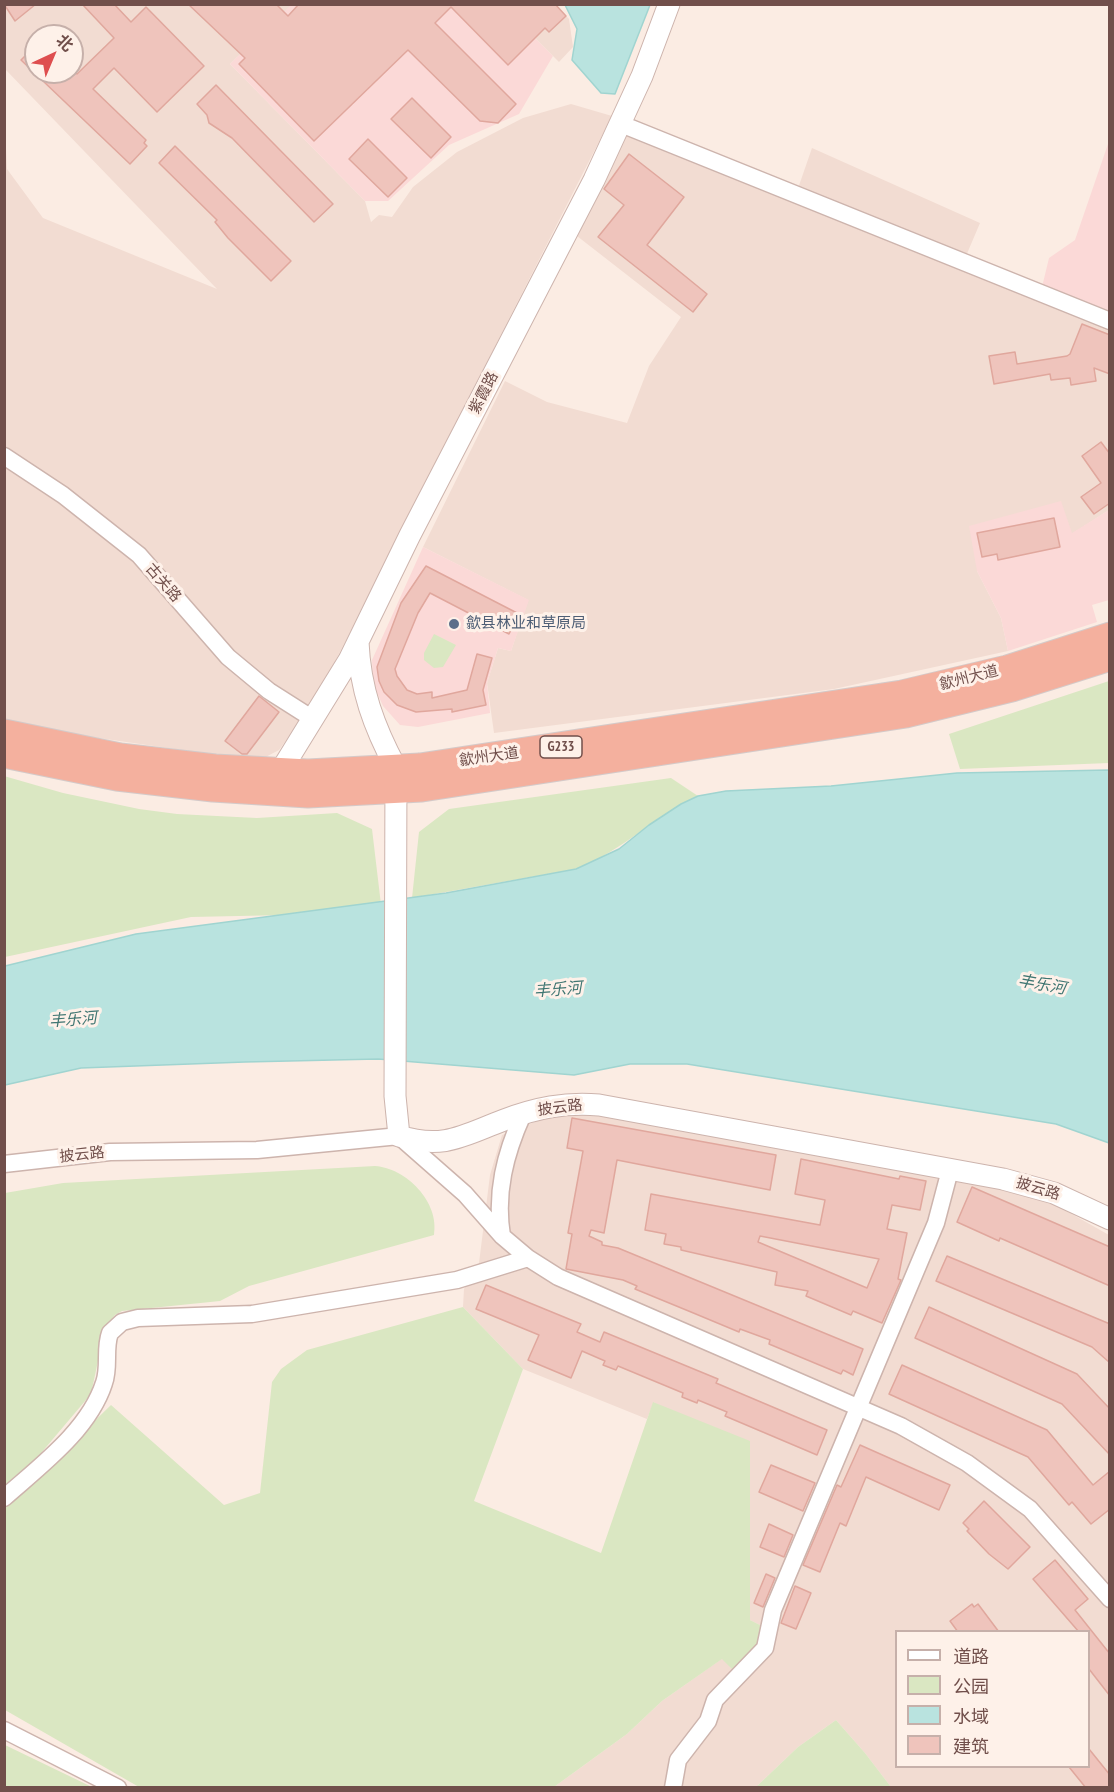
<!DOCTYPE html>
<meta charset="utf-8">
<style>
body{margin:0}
#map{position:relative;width:1114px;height:1792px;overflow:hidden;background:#fbece3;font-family:"PT Sans Narrow","Noto Sans SC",sans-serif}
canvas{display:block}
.frame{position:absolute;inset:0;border:6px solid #714f4b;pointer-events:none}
.legend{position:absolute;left:895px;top:1630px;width:195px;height:138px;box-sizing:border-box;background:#fef1e9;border:2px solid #c6b0aa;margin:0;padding:8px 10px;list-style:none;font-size:18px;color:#714f4b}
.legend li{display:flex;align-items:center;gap:12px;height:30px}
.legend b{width:30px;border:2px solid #c6b0aa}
.north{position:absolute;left:24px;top:24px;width:60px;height:60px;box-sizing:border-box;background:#fef1e9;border:2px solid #c6b0aa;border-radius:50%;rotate:44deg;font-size:16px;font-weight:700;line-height:24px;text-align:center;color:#714f4b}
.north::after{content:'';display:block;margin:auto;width:21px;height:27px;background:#de4e4f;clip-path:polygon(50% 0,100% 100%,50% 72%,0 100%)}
</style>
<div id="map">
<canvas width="1114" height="1792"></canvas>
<div class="frame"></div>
<ul class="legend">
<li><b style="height:8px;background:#fff"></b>道路</li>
<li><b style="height:16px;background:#dae7c2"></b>公园</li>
<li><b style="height:16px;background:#b9e3df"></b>水域</li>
<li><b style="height:16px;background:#efc4bc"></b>建筑</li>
</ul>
<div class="north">北</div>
</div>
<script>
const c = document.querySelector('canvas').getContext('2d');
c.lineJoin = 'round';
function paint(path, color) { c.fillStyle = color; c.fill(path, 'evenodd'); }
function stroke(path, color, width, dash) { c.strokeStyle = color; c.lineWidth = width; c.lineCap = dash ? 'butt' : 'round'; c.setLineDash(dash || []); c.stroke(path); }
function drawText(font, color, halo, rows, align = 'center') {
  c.font = font + ' "PT Sans Narrow","Noto Sans SC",sans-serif'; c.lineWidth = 6; c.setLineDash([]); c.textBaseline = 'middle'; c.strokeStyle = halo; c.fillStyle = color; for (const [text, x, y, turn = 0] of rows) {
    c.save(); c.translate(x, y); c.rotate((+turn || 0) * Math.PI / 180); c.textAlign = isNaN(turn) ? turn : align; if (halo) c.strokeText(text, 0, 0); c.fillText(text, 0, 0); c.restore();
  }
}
const residential = new Path2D(`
 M4,5H292L230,64L365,201L371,222L379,215L392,217L413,187L457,152L523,118L571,104L612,116L316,699L279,750L258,761L36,729L5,721V128L7,169L43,218L217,289L5,69ZM36,36H72V72H36Z
 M502,5H556L569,19L573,47L559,62Z
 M628,133L794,200L812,148L980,223L966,256L1109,328V510L1072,534L977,571L1001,618L1008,651L834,689L494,733L487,683L498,648L511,651L528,600L423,547L505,381L547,402L627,423L649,366L681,317L577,236Z
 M586,1112L968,1181L1054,1204L1109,1235V1787H891L865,1753L836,1720L798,1747L758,1785L759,1787H554L627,1734L662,1701L723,1658L734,1671L775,1633L750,1620L748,1591L654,1402L647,1419L523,1369L463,1307L464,1289L479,1263L490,1175L502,1135L550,1116ZM896,1632H1088V1766H896Z`);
const commercial = new Path2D(`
 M292,4L502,5L553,56L519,114L449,145L388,201H365L230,64Z
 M1109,115V315L1042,287L1049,258L1075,240L1108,144Z
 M1061,501L1072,533L1109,510V600L1092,605L1097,622L1008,651L1001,618L977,571L969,526Z
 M423,547L529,600L511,651L498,648L487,683L490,713L418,727L400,725L383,706L373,684L372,660Z`);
const green = new Path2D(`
 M434,634L456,645L443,667L434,668L424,660V653Z
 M1109,681V763L960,769L949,734Z
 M4,776L63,793L139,809L177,814L257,818L337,813L372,829L382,913L191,917L5,957Z
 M671,778L698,796C654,816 623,851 576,869L412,898L419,832L449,809Z
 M375,1166C406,1168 440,1202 434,1235L249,1286L220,1301L122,1311L115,1315L105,1328L91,1394L36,1459L5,1485V1193L63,1183Z
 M463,1307L523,1369L474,1501L601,1553L653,1402L750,1441V1620L776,1633L734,1671L722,1659L662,1701L627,1734L554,1787H139L5,1710V1504L34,1480L111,1405L224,1505L260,1493L272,1382L281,1369L307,1350Z
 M836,1720L865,1753L891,1787L757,1786L798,1747Z
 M5,1744V1745L92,1787H5Z`);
const water = new Path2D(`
 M565,5H650L615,94L601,93L572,60L577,29Z
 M1109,770V1143L1056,1124L687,1064H630L574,1075L378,1059L245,1062L81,1068L5,1085V966L136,934L446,893L576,869L619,849L649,825L681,804L698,796L726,791L831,786L957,773Z`);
const building = new Path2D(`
 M4,4H36L15,21Z
 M82,4H114L131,22L146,7L204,66L157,112L114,68L93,89L146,140L144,143L147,146L130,164L21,60L36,45V72H75L77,74L114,38Z
 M188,4H276L288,16L299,4H555L566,16L549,32L545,28L508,65L451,7L435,23L516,104L498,123L480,121L408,50L314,141L239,64L245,58Z
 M216,85L333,204L314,222L232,138L209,123L207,115L197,104Z
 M412,98L451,137L431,158L391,119Z
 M368,139L407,178L388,197L349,159Z
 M175,146L291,261L271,281L228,238L215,222L217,220L159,163Z
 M629,154L684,197L647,245L707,294L693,312L598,237L624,205L604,189Z
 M1082,324L1110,335V374L1094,368L1096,381L1071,385L1070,378L1051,380L1050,374L994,384L989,356L1015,352L1017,364L1067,356L1070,354Z
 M1101,442L1110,454V503L1094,514L1081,497L1101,483L1082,456Z
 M1054,518L1060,547L998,560L997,554L982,557L977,533Z
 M426,566L519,614L509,634L430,593L418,613L395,669L397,676L407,690L417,694L432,692V698L467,690L477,654L492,658L483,690L486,705L452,712V709L416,712L397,705L384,692L379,681L377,667L401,603Z
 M259,696L279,712L247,754H242L225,741Z
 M572,1118L776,1155L770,1190L617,1160L604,1233L591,1230L589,1236L602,1242V1245L618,1248L863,1349L853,1375L843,1370L841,1374L769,1344L770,1340L740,1329L739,1332L691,1312L635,1289L637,1286L623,1280L566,1269L572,1234L568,1233L583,1151L567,1148Z
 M801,1159L899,1179L900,1176L926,1181L920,1210L892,1205L887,1229L907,1233L898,1279L901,1280L882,1323L853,1311L851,1315L806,1296L808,1291L775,1285L777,1272L681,1250V1247L664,1244L666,1234L645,1230L651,1194L820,1225L825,1200L795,1194ZM760,1236L879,1259L867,1288L758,1242Z
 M972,1187L1110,1247V1286L1000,1238L999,1241L957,1222Z
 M947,1256L1110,1324V1363L1092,1347L936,1281Z
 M486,1285L581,1324L577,1332L600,1342L604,1332L718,1379L716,1383L827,1430L817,1455L725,1416L727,1412L698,1400L697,1403L682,1397L683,1393L618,1366L616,1370L603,1365L605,1361L582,1351L571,1378L528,1360L539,1335L476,1309Z
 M929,1307L1077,1374L1110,1409V1455L1062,1404L915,1338Z
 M902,1365L1047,1430L1093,1485L1110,1471V1509L1091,1524L1072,1502L1069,1505L1028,1457L889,1394Z
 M860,1445L950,1485L939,1510L866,1477L846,1526L840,1523L820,1572L803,1565L837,1485L841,1487Z
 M771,1465L815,1483L803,1511L759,1492Z
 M984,1501L1030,1547L1008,1569L989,1554L967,1531L969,1529L963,1523Z
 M769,1524L793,1535L784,1557L760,1547Z
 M1055,1560L1088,1599L1075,1610L1110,1654V1696L1089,1669V1632H1079L1033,1579Z
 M766,1574L775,1578L763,1607L754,1603Z
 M795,1586L811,1593L796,1629L781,1623Z
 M972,1604L974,1607L978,1604L999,1632H958L950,1621Z
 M1089,1749L1110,1775V1788H1086L1069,1767H1089Z`);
const minor = new Path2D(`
 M621,124L1110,321
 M4,456L63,495L139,555L228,657L269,691L313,719
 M4,1164L110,1152L257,1150L399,1136L465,1194L502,1236L528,1258L558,1277L901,1426L967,1463L1030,1509L1110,1599
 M502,1236C495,1193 505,1154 523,1114
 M4,1498C40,1466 89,1430 104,1383C110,1367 104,1349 110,1333L122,1322L138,1318L252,1314L457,1280L528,1258
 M4,1730L118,1788
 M673,1788L678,1760L708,1721L715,1700L765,1648L773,1610L936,1223L950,1170`);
const tertiary = new Path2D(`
 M358,642C360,689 374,727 396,768L395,1096L399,1136C444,1150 464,1135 504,1120C536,1108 565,1102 599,1105L1003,1179L1054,1193L1110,1219
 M280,772L349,660L410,535L594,180L642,76L669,4`);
const trunk = new Path2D(`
 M4,733L120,757L215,768L308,773L420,767L902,694L1007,669L1110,636
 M4,754L117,777L213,788L308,794L422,788L906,714L1012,688L1110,657`);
const markers = [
 [454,624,6,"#5c6f8a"]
];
const shields = [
 [561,747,42]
];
const shieldNames = [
 ["G233",561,747]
];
const streetNames = [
 ["紫霞路",484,393,-63],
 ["古关路",163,583,49],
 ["歙州大道",969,678,-14],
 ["歙州大道",489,757,-8],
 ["披云路",560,1108,-7],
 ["披云路",82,1155,-6],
 ["披云路",1038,1189,17]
];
const serviceNames = [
 ["歙县林业和草原局",466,624]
];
const waterNames = [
 ["丰乐河",1042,985,10],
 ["丰乐河",558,990,-4],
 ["丰乐河",73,1020,-4]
];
paint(residential, '#f2dcd2');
paint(commercial, '#fbd9d7');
paint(green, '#dae7c2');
paint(water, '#b9e3df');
stroke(water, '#a0d4d0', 1.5);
paint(building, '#efc4bc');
stroke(building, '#e0a79d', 1.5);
stroke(minor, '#cdb4ad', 19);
stroke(tertiary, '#cdb4ad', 23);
stroke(trunk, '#d4cac9', 29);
stroke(minor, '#fff', 16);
stroke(tertiary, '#fff', 21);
stroke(trunk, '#f4b09e', 27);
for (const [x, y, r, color] of markers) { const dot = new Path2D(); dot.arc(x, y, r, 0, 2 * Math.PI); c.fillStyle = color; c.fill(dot); stroke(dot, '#fef1e9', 2); }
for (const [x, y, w] of shields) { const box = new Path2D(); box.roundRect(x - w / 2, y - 11, w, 22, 4.5); c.fillStyle = '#fef1e9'; c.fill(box); stroke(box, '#714f4b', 1.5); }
drawText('bold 14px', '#714f4b', null, shieldNames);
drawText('15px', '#714f4b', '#fef1e9', streetNames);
drawText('15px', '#4e5e75', '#fef1e9', serviceNames, 'left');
drawText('italic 16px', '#407672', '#fef1e9', waterNames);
</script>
